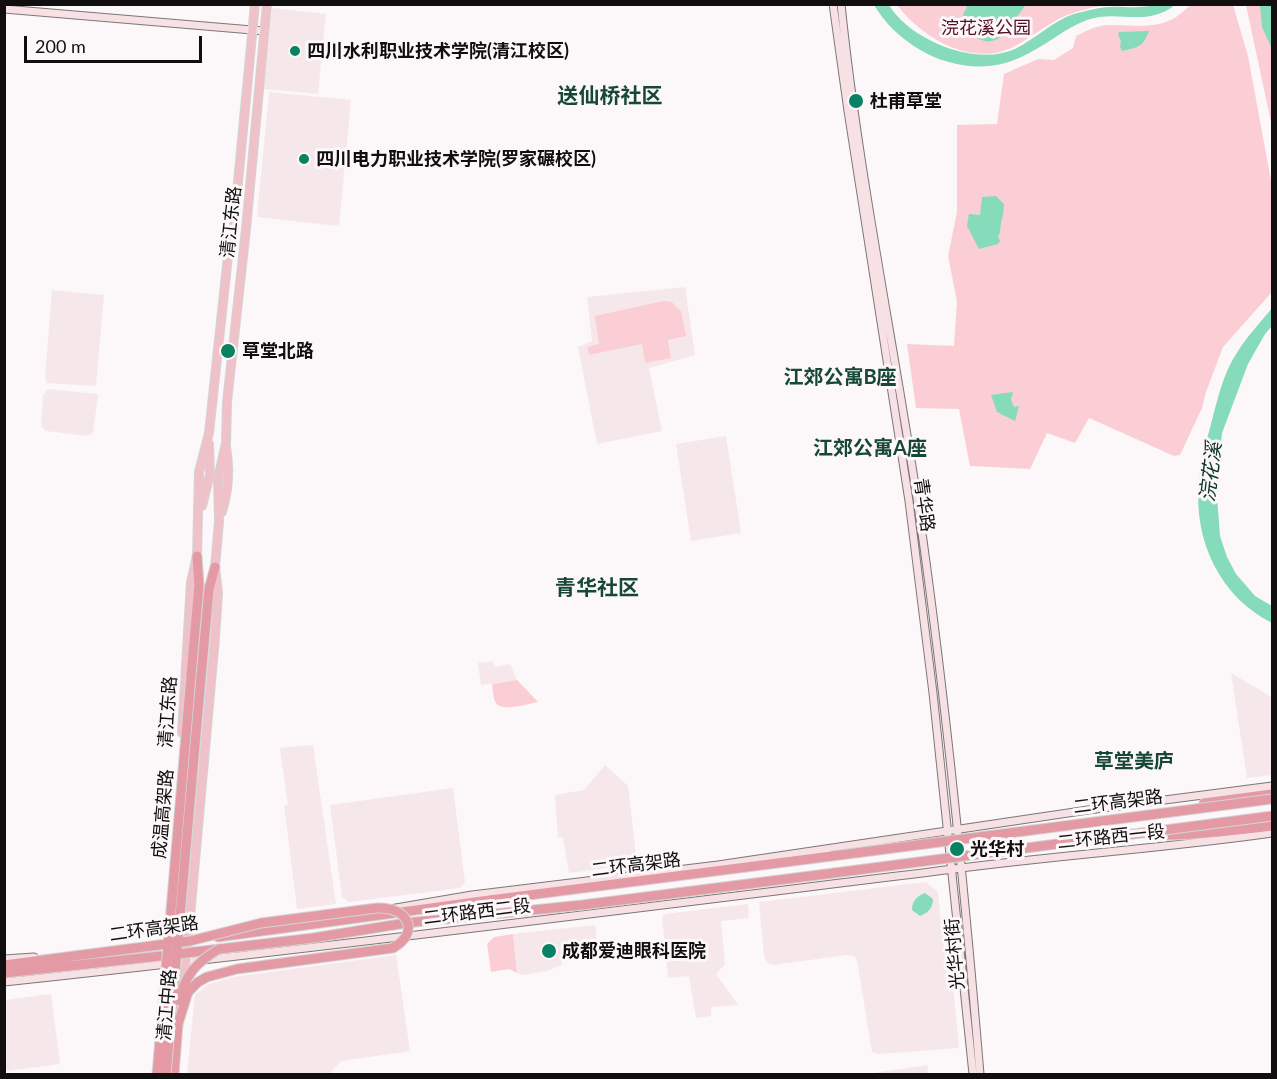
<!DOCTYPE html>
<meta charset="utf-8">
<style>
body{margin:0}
#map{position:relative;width:1277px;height:1079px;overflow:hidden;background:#fcf7f8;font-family:Lato,sans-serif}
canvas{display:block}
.frame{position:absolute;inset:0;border:6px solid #100e0e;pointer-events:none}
.scale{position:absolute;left:24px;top:36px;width:178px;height:27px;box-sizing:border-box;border:3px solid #100e0e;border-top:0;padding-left:8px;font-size:18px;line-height:21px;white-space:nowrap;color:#100e0e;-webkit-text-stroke:4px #fcf7f8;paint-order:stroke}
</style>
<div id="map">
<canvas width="1277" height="1079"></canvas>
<div class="frame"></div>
<div class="scale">200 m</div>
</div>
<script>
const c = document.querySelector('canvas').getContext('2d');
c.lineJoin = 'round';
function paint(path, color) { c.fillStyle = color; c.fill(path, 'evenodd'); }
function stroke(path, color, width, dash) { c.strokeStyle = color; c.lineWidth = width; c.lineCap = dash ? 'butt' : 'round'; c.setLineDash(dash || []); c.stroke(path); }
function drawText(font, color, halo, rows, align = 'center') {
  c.font = font + ' Lato,"Noto Sans SC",sans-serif'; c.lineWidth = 6; c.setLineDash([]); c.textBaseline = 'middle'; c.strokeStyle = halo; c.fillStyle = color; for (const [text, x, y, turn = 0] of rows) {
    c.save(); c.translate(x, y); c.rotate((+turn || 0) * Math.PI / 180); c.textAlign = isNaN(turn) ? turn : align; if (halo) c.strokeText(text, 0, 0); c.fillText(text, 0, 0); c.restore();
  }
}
const built = new Path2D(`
 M272,8L326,14L318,94L264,89Z
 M269,92L351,100L339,226L257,217Z
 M685,287L695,355L649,368L662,431L597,444L578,347L592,341L587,297Z
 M52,290L104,295L96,386L47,383L45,377Z
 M48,389L98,394L93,433L87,436L46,431L41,426L43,395Z
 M726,436L741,533L691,541L676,444Z
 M493,661L495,667L510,664L517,680L481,685L478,663Z
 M1231,673L1272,697V775L1247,778Z
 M313,745L336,904L297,909L284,805H288L280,748Z
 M605,765L628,786L637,864L569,873L563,837L558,838L555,795L584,790Z
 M453,788L465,882L460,888L349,902L342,897L330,805Z
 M926,882L938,892L943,944L950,956L959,1048L879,1054L872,1052L857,960L854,956L847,955L773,965L767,963L764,955L759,902Z
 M748,904L749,918L721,921L725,964L716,974L738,1005L711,1007V1016L696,1018L689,976L668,978L662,918L665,914Z
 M595,925L598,950L568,953L561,965L548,971L523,975L517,973L513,934Z
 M396,955L410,1051L341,1061L329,1074H187L195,995L207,985L233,977Z
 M51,994L60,1064L5,1071V1000Z
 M928,1065L927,1074H867Z`);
const green = new Path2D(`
 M897,5H1141C1129,6 1117,5 1104,6C1094,6 1083,10 1073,13C1051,20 1033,37 1013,47C972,68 921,37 897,5Z
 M1191,5H1233L1248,56L1272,186V292L1223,347L1206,392L1202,408L1180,455L1174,456L1089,418L1075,443L1047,433L1030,469L970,466L959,409L916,408L907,344L954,346L957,301L948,256L957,212V125L997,124L1004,74L1038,59L1054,60L1073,48L1076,36C1086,31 1096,26 1107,25C1130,24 1151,30 1173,19C1179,16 1185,9 1191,5Z
 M1246,5H1272V127Z
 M663,301L672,302L675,306L681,311L686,336L668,340L671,358L645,363L642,344L589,355L587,347L599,344L595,316Z
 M517,680L538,702C529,704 501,712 496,703C493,699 493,689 492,684Z
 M513,934L517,973L509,969L491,972L487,944L494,937Z`);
const water = new Path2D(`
 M874,5H889C910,40 975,67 1015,49C1035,39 1053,21 1074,14C1086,11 1099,7 1110,7C1120,6 1129,8 1138,7C1151,7 1162,4 1175,5C1145,28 1118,9 1087,20C1063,29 1043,48 1019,58C966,82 902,52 874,5Z
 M966,5V4L1026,5C1013,19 1002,52 977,38C968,32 964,24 963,14L967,8Z
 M1260,5H1272V49L1262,27Z
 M1149,31C1143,47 1139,47 1122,51L1120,47L1121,42L1118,34L1119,32Z
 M996,196L1004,204C1004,214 1000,223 1000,233L998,236L1000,241L998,244L979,249L967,226L969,214L980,215L982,197Z
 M1272,308V326L1265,334L1248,364L1222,433L1216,484L1220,536L1227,557L1236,574L1255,596L1272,606V623C1220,597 1193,540 1199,482C1200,462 1206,443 1211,424C1218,398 1223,373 1238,351C1247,336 1261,322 1272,308Z
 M1013,392L1011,400L1014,407L1019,406L1015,421L997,412L991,395Z
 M925,893L933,899C933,908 928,913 920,916L912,910C912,901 917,896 925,893Z`);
const secondary = new Path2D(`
 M833,4L848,111L909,501L933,693L973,1074
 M841,4C858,170 892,333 917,498C945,689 964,882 980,1074
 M4,9L264,31
 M390,909L472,895L718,865L1088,810L1272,786
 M4,959L34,957
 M4,982C321,948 637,908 954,869C1060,855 1167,848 1272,833`);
const primary = new Path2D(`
 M202,506L210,474L209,444
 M222,512C228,492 230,469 226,447
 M182,733L191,582L197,556L199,472L209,433L228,256L232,245L255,4
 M184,983L215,638L218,593L215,567L219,522L218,479L226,443L227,402L246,229L267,4`);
const highway = new Path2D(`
 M191,676L199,585L197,556
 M201,677L209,589L215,567
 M1204,803L1272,794
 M1149,835C1191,836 1231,831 1272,826
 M218,937L482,901L832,856
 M194,952L313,938L406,923L582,905L834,873
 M4,965L159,945
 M4,973L161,956
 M174,1074L178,1024`);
const highwayBridge = new Path2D(`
 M832,856L1272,799
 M834,873L1272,816
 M159,945L190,941L261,923L377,908C406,906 422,931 393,948L237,969L207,977L198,982L188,992L178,1024
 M172,955L194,952
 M180,1001C184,975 197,962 219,949
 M157,1074L191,676
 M166,1074L201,677`);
const markers = [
 [295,51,6,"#088262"],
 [856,101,8,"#088262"],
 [304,159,6,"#088262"],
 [228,351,8,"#088262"],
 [957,849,8,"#088262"],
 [549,951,8,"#088262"]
];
const parkNames = [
 ["浣花溪公园",986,28]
];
const poiNames = [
 ["四川水利职业技术学院(清江校区)",307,51],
 ["杜甫草堂",870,101],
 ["四川电力职业技术学院(罗家碾校区)",316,159],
 ["草堂北路",242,351],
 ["光华村",970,849],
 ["成都爱迪眼科医院",562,951]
];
const streetNames = [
 ["清江东路",231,222,-84],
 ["青华路",924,505,82],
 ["清江东路",168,712,-86],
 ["二环高架路",1118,802,-7],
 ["成温高架路",163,814,-85],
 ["二环路西一段",1111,837,-6],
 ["二环高架路",636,865,-7],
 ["二环路西二段",477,912,-7],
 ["二环高架路",154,929,-8],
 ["光华村街",955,954,-95],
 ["清江中路",167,1005,-85]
];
const neighbourhoodNames = [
 ["江郊公寓B座",840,378],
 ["江郊公寓A座",870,449],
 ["草堂美庐",1134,762]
];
const waterNames = [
 ["浣花溪",1211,472,-83]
];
const quarterNames = [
 ["送仙桥社区",610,96],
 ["青华社区",597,588]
];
paint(built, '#f6e8ea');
paint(green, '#faced4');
paint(water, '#85dbba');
stroke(secondary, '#7c7778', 9);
stroke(primary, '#d4d4d4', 10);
stroke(highway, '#d4d4d4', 11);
stroke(secondary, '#f7e1e4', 7);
stroke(primary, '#efc2c9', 8);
stroke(highway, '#e49aa5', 9);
stroke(highwayBridge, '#d4d4d4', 11, []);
stroke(highwayBridge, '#e49aa5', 9);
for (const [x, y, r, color] of markers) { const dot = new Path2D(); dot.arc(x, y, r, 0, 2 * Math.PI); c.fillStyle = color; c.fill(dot); stroke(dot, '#fcf7f8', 2); }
drawText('18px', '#550e23', '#fcf7f8', parkNames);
drawText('bold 18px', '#100e0e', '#fcf7f8', poiNames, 'left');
drawText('18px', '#100e0e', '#fcf7f8', streetNames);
drawText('bold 20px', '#164737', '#fcf7f8', neighbourhoodNames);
drawText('italic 20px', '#0c3427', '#fcf7f8', waterNames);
drawText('bold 21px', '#164737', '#fcf7f8', quarterNames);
</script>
